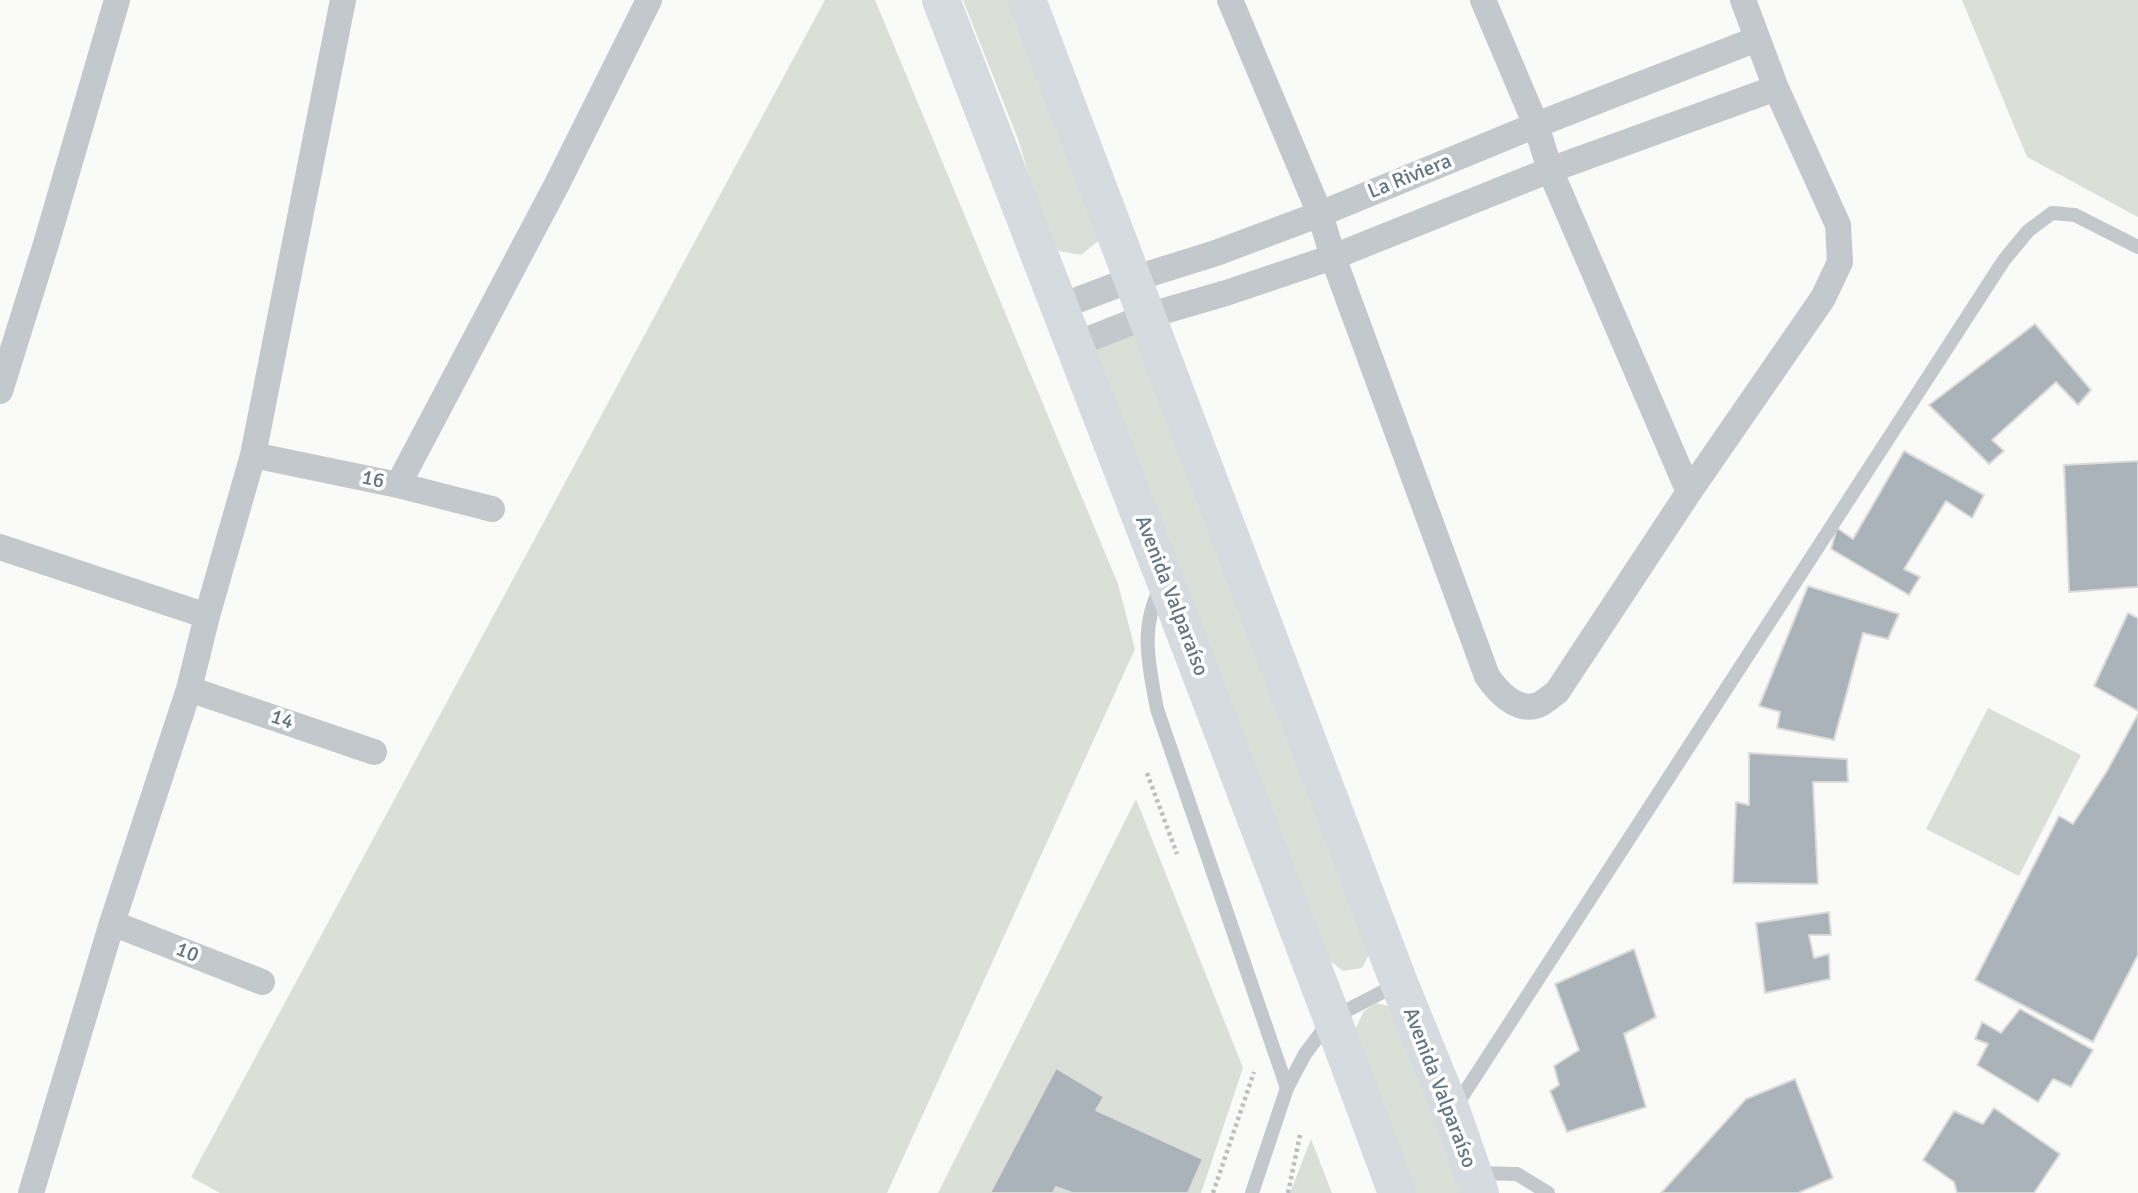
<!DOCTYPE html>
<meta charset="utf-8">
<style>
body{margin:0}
canvas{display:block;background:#fafaf8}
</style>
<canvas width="2138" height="1193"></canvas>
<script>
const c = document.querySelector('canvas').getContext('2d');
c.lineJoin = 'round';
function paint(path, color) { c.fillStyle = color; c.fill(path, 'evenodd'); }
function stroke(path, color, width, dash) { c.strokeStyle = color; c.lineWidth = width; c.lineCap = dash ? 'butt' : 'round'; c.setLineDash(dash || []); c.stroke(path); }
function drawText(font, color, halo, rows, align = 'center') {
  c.font = font + ' Signika,sans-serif'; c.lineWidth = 7; c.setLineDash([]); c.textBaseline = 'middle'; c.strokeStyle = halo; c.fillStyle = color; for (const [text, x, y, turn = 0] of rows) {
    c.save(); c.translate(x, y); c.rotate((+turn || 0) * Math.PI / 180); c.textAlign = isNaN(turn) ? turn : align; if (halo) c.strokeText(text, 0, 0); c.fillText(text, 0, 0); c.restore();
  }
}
const green = new Path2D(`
 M825,0H875L1118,584L1135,649L887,1193H220L191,1177Z
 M963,0H1011L1102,238L1081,255L1059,251L1042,219L1018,139Z
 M1962,0H2138V217L2027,157Z
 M1139,333L1371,951L1362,968L1343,971L1325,957L1094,349Z
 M1988,708L2081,755L2019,876L1926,829Z
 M1136,799L1243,1068L1201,1193H938Z
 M1376,1003L1393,1007L1464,1193H1405L1349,1042L1364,1011Z
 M1311,1139L1332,1193H1290Z`);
const building = new Path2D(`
 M2035,324L2091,390L2078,405L2056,382L1992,440L2004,451L1989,464L1929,405Z
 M1904,451L1984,495L1972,518L1946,501L1904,569L1920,577L1909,595L1831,549L1837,528L1853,539Z
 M2138,461V587L2069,592L2064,465Z
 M1808,586L1899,614L1888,639L1863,633L1834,740L1777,728L1780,712L1759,706Z
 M2128,613L2138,618V711L2094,686Z
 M2138,714V955L2093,1042L1975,980L2059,816L2073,824L2107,771Z
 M1749,753L1847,759L1848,782H1813L1818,884L1733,883L1736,802L1749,805Z
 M1829,912L1831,935H1809L1814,958L1829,954L1830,979L1765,993L1756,923Z
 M1634,949L1656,1017L1624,1034L1646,1107L1567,1132L1550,1091L1559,1085L1554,1066L1579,1050L1555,984Z
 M2020,1009L2093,1050L2071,1087L2053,1079L2038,1102L1977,1065L1988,1044L1975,1039L1982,1022L2001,1033Z
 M1056,1068L1104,1097L1096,1110L1203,1159L1188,1193H1072L1056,1187L1053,1193H990Z
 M1795,1079L1833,1178L1798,1193H1661L1746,1099Z
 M1994,1108L2060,1154L2034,1193H1957L1954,1182L1923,1160L1954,1111L1983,1124Z`);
const path = new Path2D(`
 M1147,773L1177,854
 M1213,1193L1254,1072
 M1288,1193L1300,1135`);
const lane = new Path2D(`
 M1161,587C1139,627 1149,666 1157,709L1287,1088
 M1454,1109L2004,260L2028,231L2052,213L2075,215L2138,247
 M1475,1173L1517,1174L1548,1193
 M1252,1193L1287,1088L1305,1054L1332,1018L1398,984`);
const street = new Path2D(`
 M1230,0L1320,214L1333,257L1487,676C1497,691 1517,713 1538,705C1545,702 1551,696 1557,692L1689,492L1823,298L1840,262L1838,225L1776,88L1743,0
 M1483,0L1536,125L1550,170L1689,492
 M1059,307L1133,279L1216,253L1320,214L1536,125L1757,39
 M1074,345L1147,316L1226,293L1333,257L1550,170L1776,88
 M0,391L46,244L117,0
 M253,455L398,485L492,509
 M398,485L556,186L649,0
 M0,547L207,616
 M189,689L374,752
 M112,923L262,982
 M31,1193L112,923L189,689L207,616L253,455L343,0`);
const secondary = new Path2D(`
 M941,0L1165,580L1332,1018L1397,1193
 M1027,0L1399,983L1452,1113L1480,1193`);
const streetNames = [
 ["La Riviera",1410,177,-22],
 ["16",373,480,12],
 ["Avenida Valparaíso",1171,596,69],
 ["14",282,720,19],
 ["10",187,953,22],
 ["Avenida Valparaíso",1439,1088,69]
];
paint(green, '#dadfd7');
paint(building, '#aab3b9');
stroke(building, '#dcdcda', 2);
stroke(path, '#bbbfc2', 4.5, [3.5, 3.5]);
stroke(lane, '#c3c8cc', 14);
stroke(street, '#c3c8cc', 26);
stroke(secondary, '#d6dbdf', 38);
drawText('21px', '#657683', '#fff', streetNames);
</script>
